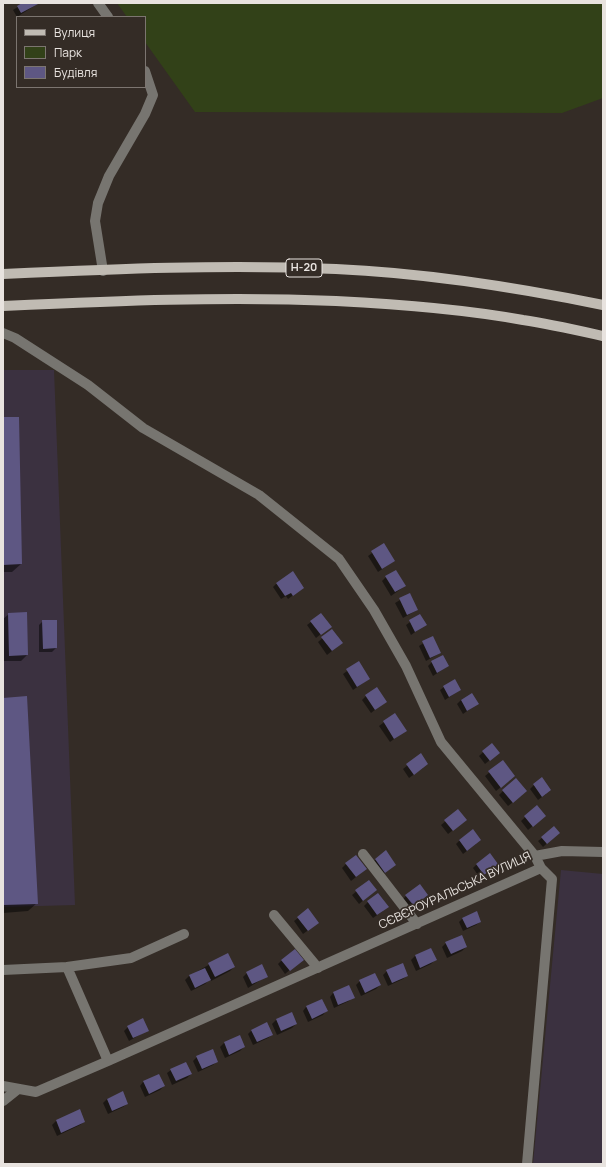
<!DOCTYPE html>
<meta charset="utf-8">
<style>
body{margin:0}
#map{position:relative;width:606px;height:1167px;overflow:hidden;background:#342c26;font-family:Manrope,sans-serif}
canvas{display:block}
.frame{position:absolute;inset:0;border:4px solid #e8e3df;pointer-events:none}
.legend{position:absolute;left:16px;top:16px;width:130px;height:72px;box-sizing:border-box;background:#342c26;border:1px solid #7c7570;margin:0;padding:5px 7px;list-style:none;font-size:12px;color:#e8e3df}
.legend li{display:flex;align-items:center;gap:8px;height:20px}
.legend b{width:20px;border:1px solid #7c7570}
</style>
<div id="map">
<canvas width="606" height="1167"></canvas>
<div class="frame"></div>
<ul class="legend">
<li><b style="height:5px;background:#c0bbb3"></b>Вулиця</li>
<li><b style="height:11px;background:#324118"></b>Парк</li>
<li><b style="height:11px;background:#5e5783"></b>Будівля</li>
</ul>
</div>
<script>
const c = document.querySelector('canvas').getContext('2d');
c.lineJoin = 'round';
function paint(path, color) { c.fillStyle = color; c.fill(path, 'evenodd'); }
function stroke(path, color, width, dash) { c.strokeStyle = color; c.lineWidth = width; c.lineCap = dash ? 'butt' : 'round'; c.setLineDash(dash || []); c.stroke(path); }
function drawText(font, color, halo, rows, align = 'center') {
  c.font = font + ' Manrope,sans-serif'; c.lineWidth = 3.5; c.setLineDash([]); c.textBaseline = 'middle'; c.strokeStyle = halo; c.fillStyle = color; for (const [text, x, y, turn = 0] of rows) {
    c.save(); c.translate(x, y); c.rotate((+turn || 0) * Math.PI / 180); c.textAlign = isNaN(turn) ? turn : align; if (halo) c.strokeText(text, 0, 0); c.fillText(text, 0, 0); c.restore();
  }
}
const industrial = new Path2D(`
 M3,370H54L75,905L3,907Z
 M561,870L603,874V1164H533Z`);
const green = new Path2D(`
 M117,3H603V98L562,113L195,112L145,42V17H127Z`);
const shadow = new Path2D(`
 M24,3H39L17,17L13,10Z
 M3,418L21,564L12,572H3Z
 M383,545L394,561L378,572L368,556Z
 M386,577L405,586L391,596L382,581Z
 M277,583L303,588L288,599L286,596L281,599L273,587Z
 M410,594L417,610L403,618L395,603Z
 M9,614L27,655L21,661H3V619Z
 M420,615L425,625L411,635L406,625Z
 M43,621H56V648L52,652H39V625Z
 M311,622L326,630L316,638L307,625Z
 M332,630L337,647L327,655L318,642Z
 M433,637L440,653L426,661L419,646Z
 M432,662L448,666L433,676L428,666Z
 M358,663L369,679L353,690L343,674Z
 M444,687L460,690L445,700L440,690Z
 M366,696L385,702L371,713L362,700Z
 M3,699L37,903L28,911L3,913Z
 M461,700L477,704L463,714L457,704Z
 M395,714L401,734L390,742L379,726Z
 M492,744L495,756L485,764L479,756Z
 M420,755L423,768L409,778L403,769Z
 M503,761L510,780L496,791L485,776Z
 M534,785L546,794L538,800L530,789Z
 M503,791L522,795L508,806L499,795Z
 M537,806L541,819L528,830L521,821Z
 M458,811L461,824L448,834L441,825Z
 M555,836L543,847L538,841L542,838Z
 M460,840L476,844L463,854L456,844Z
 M386,852L391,868L381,876L371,863Z
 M346,864L366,869L351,881L342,868Z
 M477,864L493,868L480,878L473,868Z
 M369,881L376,890L359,904L352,895Z
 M406,896L423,899L410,909L402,900Z
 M368,902L383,911L373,918L364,906Z
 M298,918L314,926L303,934L294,921Z
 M463,918L480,922L476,925L463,931L459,922Z
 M446,943L466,947L462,951L447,958L442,947Z
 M430,949L435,960L431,964L416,971L411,960L415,956Z
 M228,954L234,967L230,971L211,981L210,979L205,984L191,991L185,980L189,976Z
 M282,960L298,963L285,974L278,964Z
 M387,971L407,975L403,979L388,986L383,975Z
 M247,973L267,976L248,988L243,977Z
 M360,981L380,985L376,989L361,996L356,985Z
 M349,986L353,997L349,1001L334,1008L330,997L333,993Z
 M306,1007L326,1011L323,1015L308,1022L303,1011Z
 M291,1013L296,1024L292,1028L277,1035L272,1024L276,1020Z
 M128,1027L148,1030L129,1041L124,1031Z
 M252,1030L272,1035L268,1038L253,1045L248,1034Z
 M239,1036L244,1047L240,1051L225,1058L220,1047L224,1043Z
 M197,1057L217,1061L213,1065L198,1072L193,1061Z
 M171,1070L191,1074L187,1078L172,1085L167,1073Z
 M143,1082L164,1086L160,1090L145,1097L140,1086Z
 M122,1093L127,1104L123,1107L108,1114L103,1103L107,1099Z
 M79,1110L84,1122L80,1125L57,1136L52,1125L56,1121Z`);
const building = new Path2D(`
 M22,3H40L21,13L17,6Z
 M3,417H19L22,564L3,565Z
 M384,543L395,561L382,569L371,551Z
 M396,570L406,586L395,592L385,576Z
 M293,571L304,588L293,596L291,593L285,596L276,583Z
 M410,593L418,610L407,615L399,598Z
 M27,612L28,655L9,656L8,613Z
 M321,613L332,627L321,635L310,621Z
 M420,614L427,625L415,632L409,620Z
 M42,620H57V648L43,649Z
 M332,629L343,643L332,651L321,637Z
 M433,636L441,653L430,658L422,641Z
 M443,655L449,666L437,673L431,661Z
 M359,661L370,679L357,687L346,669Z
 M455,679L461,690L449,697L443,686Z
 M377,687L387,702L375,710L365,695Z
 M472,693L479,704L467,711L461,700Z
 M27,696L38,904L3,905V698Z
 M395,713L407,731L394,739L383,721Z
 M492,743L500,753L490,761L482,751Z
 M421,753L428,764L414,775L406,764Z
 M503,760L515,776L501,788L488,771Z
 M542,777L551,790L542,797L533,784Z
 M516,778L527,791L513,803L502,790Z
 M537,805L546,816L533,827L524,816Z
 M458,809L467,820L453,831L444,820Z
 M554,826L560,833L547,844L541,837Z
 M473,829L481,840L467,851L459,840Z
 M386,850L396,865L385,873L375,859Z
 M490,853L498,864L484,875L476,864Z
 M356,855L367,869L356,877L345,863Z
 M369,880L377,890L363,901L355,890Z
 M420,884L428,895L414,906L405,895Z
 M378,893L389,907L377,915L367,901Z
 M308,908L319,923L308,931L297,917Z
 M477,911L481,922L467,928L462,918Z
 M462,935L467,947L451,954L445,942Z
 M431,948L437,960L420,968L415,955Z
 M295,949L304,960L290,971L281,960Z
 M228,953L235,967L215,977L208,963Z
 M403,963L408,976L392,983L386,970Z
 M262,964L268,977L252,984L246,972Z
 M205,968L211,980L195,988L189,975Z
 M375,973L381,985L365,993L359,980Z
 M349,985L355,998L338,1005L333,992Z
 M322,999L328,1011L312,1019L306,1006Z
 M292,1012L297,1024L281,1031L276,1019Z
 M143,1018L149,1031L133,1038L127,1026Z
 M267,1022L273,1035L257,1042L251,1030Z
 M240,1035L245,1047L229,1055L224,1042Z
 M213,1049L218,1062L202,1069L196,1056Z
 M186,1062L192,1074L176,1081L170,1069Z
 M159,1074L165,1086L149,1094L143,1081Z
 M123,1091L128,1104L112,1111L107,1099Z
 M80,1109L85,1122L61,1133L56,1120Z`);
const minor = new Path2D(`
 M98,3L108,17
 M103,271L95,221L98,203L109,176L145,114L153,95L145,71
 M3,333L15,338L88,385L143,428L259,495L339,559L374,610L406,666L441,742L535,856L541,868L108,1061L36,1092L3,1086
 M363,854L417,924
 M535,856L562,851L603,852
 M274,915L318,968
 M67,967L131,958L184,934
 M3,970L67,967L108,1061
 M3,1101L18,1089
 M527,1164L552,879L541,868`);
const major = new Path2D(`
 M3,274C114,269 225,264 336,269C426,273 515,287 603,305
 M3,306C114,301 225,296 336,301C398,304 462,309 523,320C550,324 576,330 603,336`);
const shields = [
 [304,268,36]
];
const shieldNames = [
 ["Н-20",304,268]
];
const streetNames = [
 ["СЄВЄРОУРАЛЬСЬКА ВУЛИЦЯ",455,891,-25]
];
paint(industrial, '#3b3140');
paint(green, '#324118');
paint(shadow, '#0007');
paint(building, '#5e5783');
stroke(minor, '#777570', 10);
stroke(major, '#c0bbb3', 10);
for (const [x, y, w] of shields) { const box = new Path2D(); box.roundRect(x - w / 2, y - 9, w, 18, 3); c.fillStyle = '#342c26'; c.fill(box); stroke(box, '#e8e3df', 1); }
drawText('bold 11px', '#e8e3df', null, shieldNames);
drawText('12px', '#e8e3df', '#342c26', streetNames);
</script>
